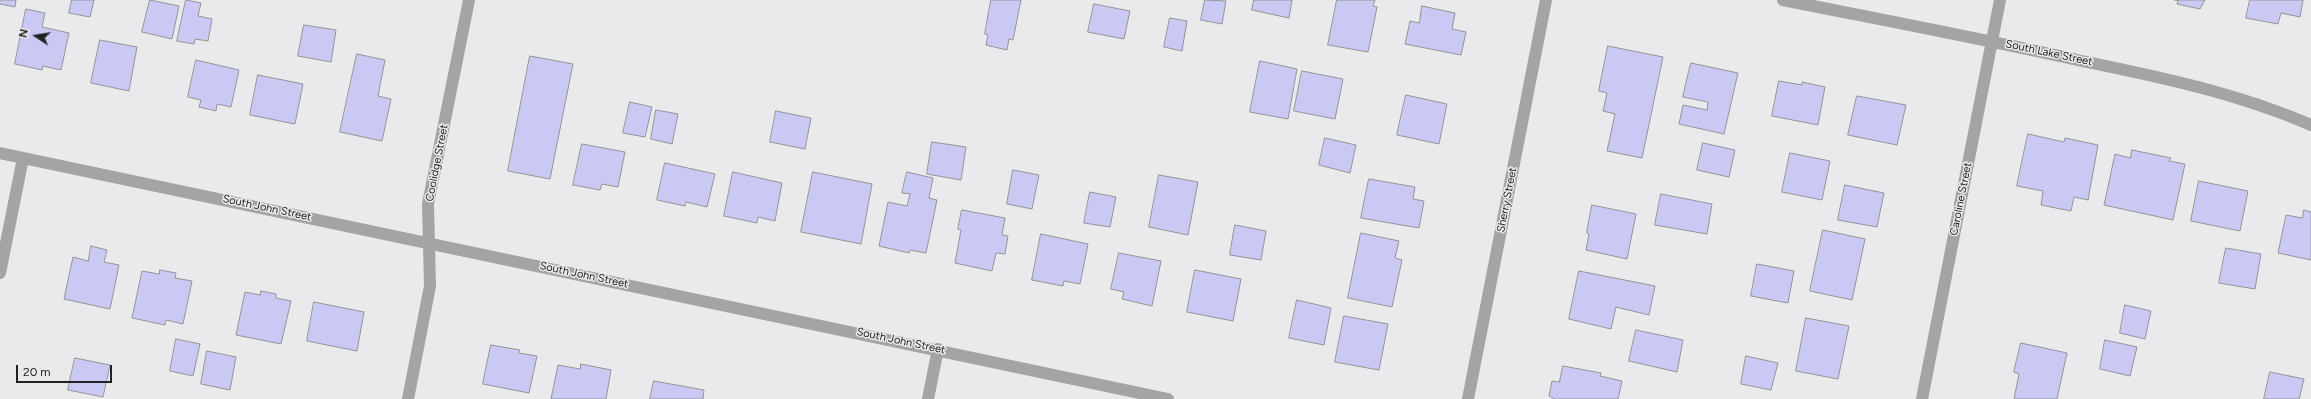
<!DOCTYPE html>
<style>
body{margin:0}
#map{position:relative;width:2311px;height:399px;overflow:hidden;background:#eaeaec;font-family:Figtree,sans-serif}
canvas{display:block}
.north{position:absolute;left:16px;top:16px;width:40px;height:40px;-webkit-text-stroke:3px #eaeaec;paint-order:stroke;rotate:282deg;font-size:11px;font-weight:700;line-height:16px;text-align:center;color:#222223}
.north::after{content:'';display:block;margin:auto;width:14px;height:18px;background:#222223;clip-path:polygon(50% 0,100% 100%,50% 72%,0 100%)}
.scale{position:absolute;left:16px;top:365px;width:96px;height:18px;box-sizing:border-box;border:2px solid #222223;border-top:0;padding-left:5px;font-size:12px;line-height:14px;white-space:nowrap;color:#222223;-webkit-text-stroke:3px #eaeaec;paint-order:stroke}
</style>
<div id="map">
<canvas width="2311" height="399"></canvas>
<div class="north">N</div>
<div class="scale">20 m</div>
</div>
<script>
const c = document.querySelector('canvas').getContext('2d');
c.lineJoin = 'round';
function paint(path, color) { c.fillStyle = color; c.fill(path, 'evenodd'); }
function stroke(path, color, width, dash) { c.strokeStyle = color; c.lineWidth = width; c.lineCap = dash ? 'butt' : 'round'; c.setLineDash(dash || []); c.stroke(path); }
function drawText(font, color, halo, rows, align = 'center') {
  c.font = font + ' Figtree,sans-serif'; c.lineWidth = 3; c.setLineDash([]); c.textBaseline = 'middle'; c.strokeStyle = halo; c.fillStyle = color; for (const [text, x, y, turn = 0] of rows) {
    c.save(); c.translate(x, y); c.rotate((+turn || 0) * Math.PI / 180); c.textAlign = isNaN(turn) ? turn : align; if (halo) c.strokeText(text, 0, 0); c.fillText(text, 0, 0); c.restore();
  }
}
const building = new Path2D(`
 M0,0H16L15,7L0,4Z
 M72,0H94L90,17L69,13Z
 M150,0L179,6L172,39L142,32Z
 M186,0L201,3L198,16L212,19L208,41L195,39L194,44L177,41Z
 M991,0H1021L1013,40L1009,39L1007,50L986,45L988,35L985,34Z
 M1205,0L1226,1L1222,24L1201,20Z
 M1254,0H1292L1289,18L1252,10Z
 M1337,0H1375L1373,6L1377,7L1368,52L1328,45Z
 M2175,0H2205L2200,9L2177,4L2178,1Z
 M2250,0H2303L2300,17L2281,13L2278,24L2246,18Z
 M1094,4L1130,11L1124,39L1088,32Z
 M1422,6L1455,13L1452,29L1466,32L1461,55L1405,44L1410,21L1419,23Z
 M26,9L45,13L42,27L69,33L61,70L43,66L42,70L15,64Z
 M1170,18L1187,21L1182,51L1164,47Z
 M304,25L336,30L331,62L298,56Z
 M100,40L137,47L129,91L91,83Z
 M1608,46L1663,57L1642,158L1607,151L1615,114L1603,111L1607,93L1599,91Z
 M357,54L385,60L378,96L391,99L382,141L340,132Z
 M530,56L573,64L550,179L508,171Z
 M196,60L239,70L231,107L217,104L216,111L199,107L201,100L188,97Z
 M1260,61L1297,69L1288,119L1250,112Z
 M1691,63L1738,73L1724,134L1679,124L1683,105L1707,110L1708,102L1683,97Z
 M1302,71L1343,79L1335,119L1294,111Z
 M258,75L303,84L295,124L250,115Z
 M1779,81L1802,85V82L1825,87L1818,125L1772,116Z
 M1406,95L1447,104L1439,144L1397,135Z
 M1857,96L1906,105L1897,145L1848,135Z
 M630,102L652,107L645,137L623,133Z
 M656,110L678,114L672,144L651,139Z
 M776,111L811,118L805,149L770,142Z
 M2028,134L2064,142L2065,138L2098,145L2088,200L2074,197L2071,211L2041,205L2043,191L2017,186Z
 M1325,138L1356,145L1350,173L1319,165Z
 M932,142L966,147L961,180L927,174Z
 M1703,143L1735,150L1729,177L1697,170Z
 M582,144L625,152L618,187L602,184L600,190L573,185Z
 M2132,150L2171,158L2169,161L2185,164L2173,220L2104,205L2115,154L2130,158Z
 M1790,153L1830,161L1822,200L1782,192Z
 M665,163L715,174L707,207L686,202L685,206L657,200Z
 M1013,170L1039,175L1032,209L1007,204Z
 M733,172L782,183L775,221L758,217L757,223L724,216Z
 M813,172L872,184L861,244L801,232Z
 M907,172L933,178L929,198L937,200L926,253L910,250L909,253L879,246L888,202L907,206L910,194L902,193Z
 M1159,175L1198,182L1188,235L1149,227Z
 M1369,179L1415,187L1413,199L1424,201L1419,228L1361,218Z
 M2199,181L2248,191L2240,231L2191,221Z
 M1845,185L1884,193L1877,227L1838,220Z
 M1090,192L1116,197L1110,227L1084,223Z
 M1661,194L1712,204L1707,234L1655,225Z
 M1592,205L1636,214L1627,259L1586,250L1589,234L1587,233Z
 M962,210L1005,218L1002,235L1008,236L1005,254L996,253L992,271L955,263L961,230L958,229Z
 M2304,210L2311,212V260L2278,253L2286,215L2302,218Z
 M1235,225L1266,231L1261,260L1230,255Z
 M1823,230L1865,239L1852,300L1810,291Z
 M1361,233L1399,241L1395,258L1402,260L1392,307L1348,298Z
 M1041,234L1088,244L1080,284L1064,281L1063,286L1032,280Z
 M91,246L107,250L104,262L119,265L110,309L64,299L73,257L88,261Z
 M2226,248L2261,254L2255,289L2219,283Z
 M1119,253L1161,261L1152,306L1122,299L1124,292L1111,289Z
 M1757,264L1794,271L1788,303L1751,296Z
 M160,270L176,273L175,278L192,281L183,324L166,320L165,325L132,318L142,271L159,274Z
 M1195,270L1241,279L1233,321L1187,312Z
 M1579,271L1655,286L1649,315L1616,307L1611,329L1569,319Z
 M261,291L276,294V298L291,301L281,344L236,335L245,292L260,295Z
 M1297,300L1331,308L1324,345L1289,338Z
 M314,302L364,312L357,351L307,341Z
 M2125,305L2151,311L2145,339L2120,333Z
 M1344,316L1388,324L1379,370L1335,362Z
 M1806,318L1849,326L1838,379L1796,371Z
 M1636,330L1683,340L1677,372L1629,361Z
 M176,339L200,344L193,376L170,371Z
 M2105,340L2137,347L2130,376L2100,369Z
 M2021,343L2067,353L2057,399H2014L2019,374L2014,372Z
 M491,345L520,350L519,353L537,356L529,393L483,384Z
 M207,351L236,357L230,390L201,384Z
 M1746,356L1778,363L1771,390L1741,384Z
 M75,358L110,365L103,397L68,390Z
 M581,364L611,370L606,399H551L558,365L580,369Z
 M1563,366L1601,373L1600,376L1622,381L1618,399H1555L1549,396L1552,381L1559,382Z
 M2270,372L2304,379L2299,399H2264Z
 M654,381L704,390L703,399H650Z`);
const minor = new Path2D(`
 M0,153L1168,399
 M0,273L23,158
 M408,399L430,286L428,204L469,0
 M928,399L938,349
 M1468,399L1546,0
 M1922,399L2000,0`);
const tertiary = new Path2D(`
 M1783,0C1883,20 1983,39 2082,61C2160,77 2237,93 2311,125`);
const streetNames = [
 ["South Lake Street",2049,53,12],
 ["Coolidge Street",437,163,-79],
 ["Caroline Street",1961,199,-79],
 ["Sherry Street",1507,200,-79],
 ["South John Street",267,208,12],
 ["South John Street",584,275,12],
 ["South John Street",901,341,12]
];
paint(building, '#c9c9f4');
stroke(building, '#949496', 1);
stroke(minor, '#a5a4a4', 12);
stroke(tertiary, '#a5a4a4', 12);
drawText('11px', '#222223', '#eaeaec', streetNames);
</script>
